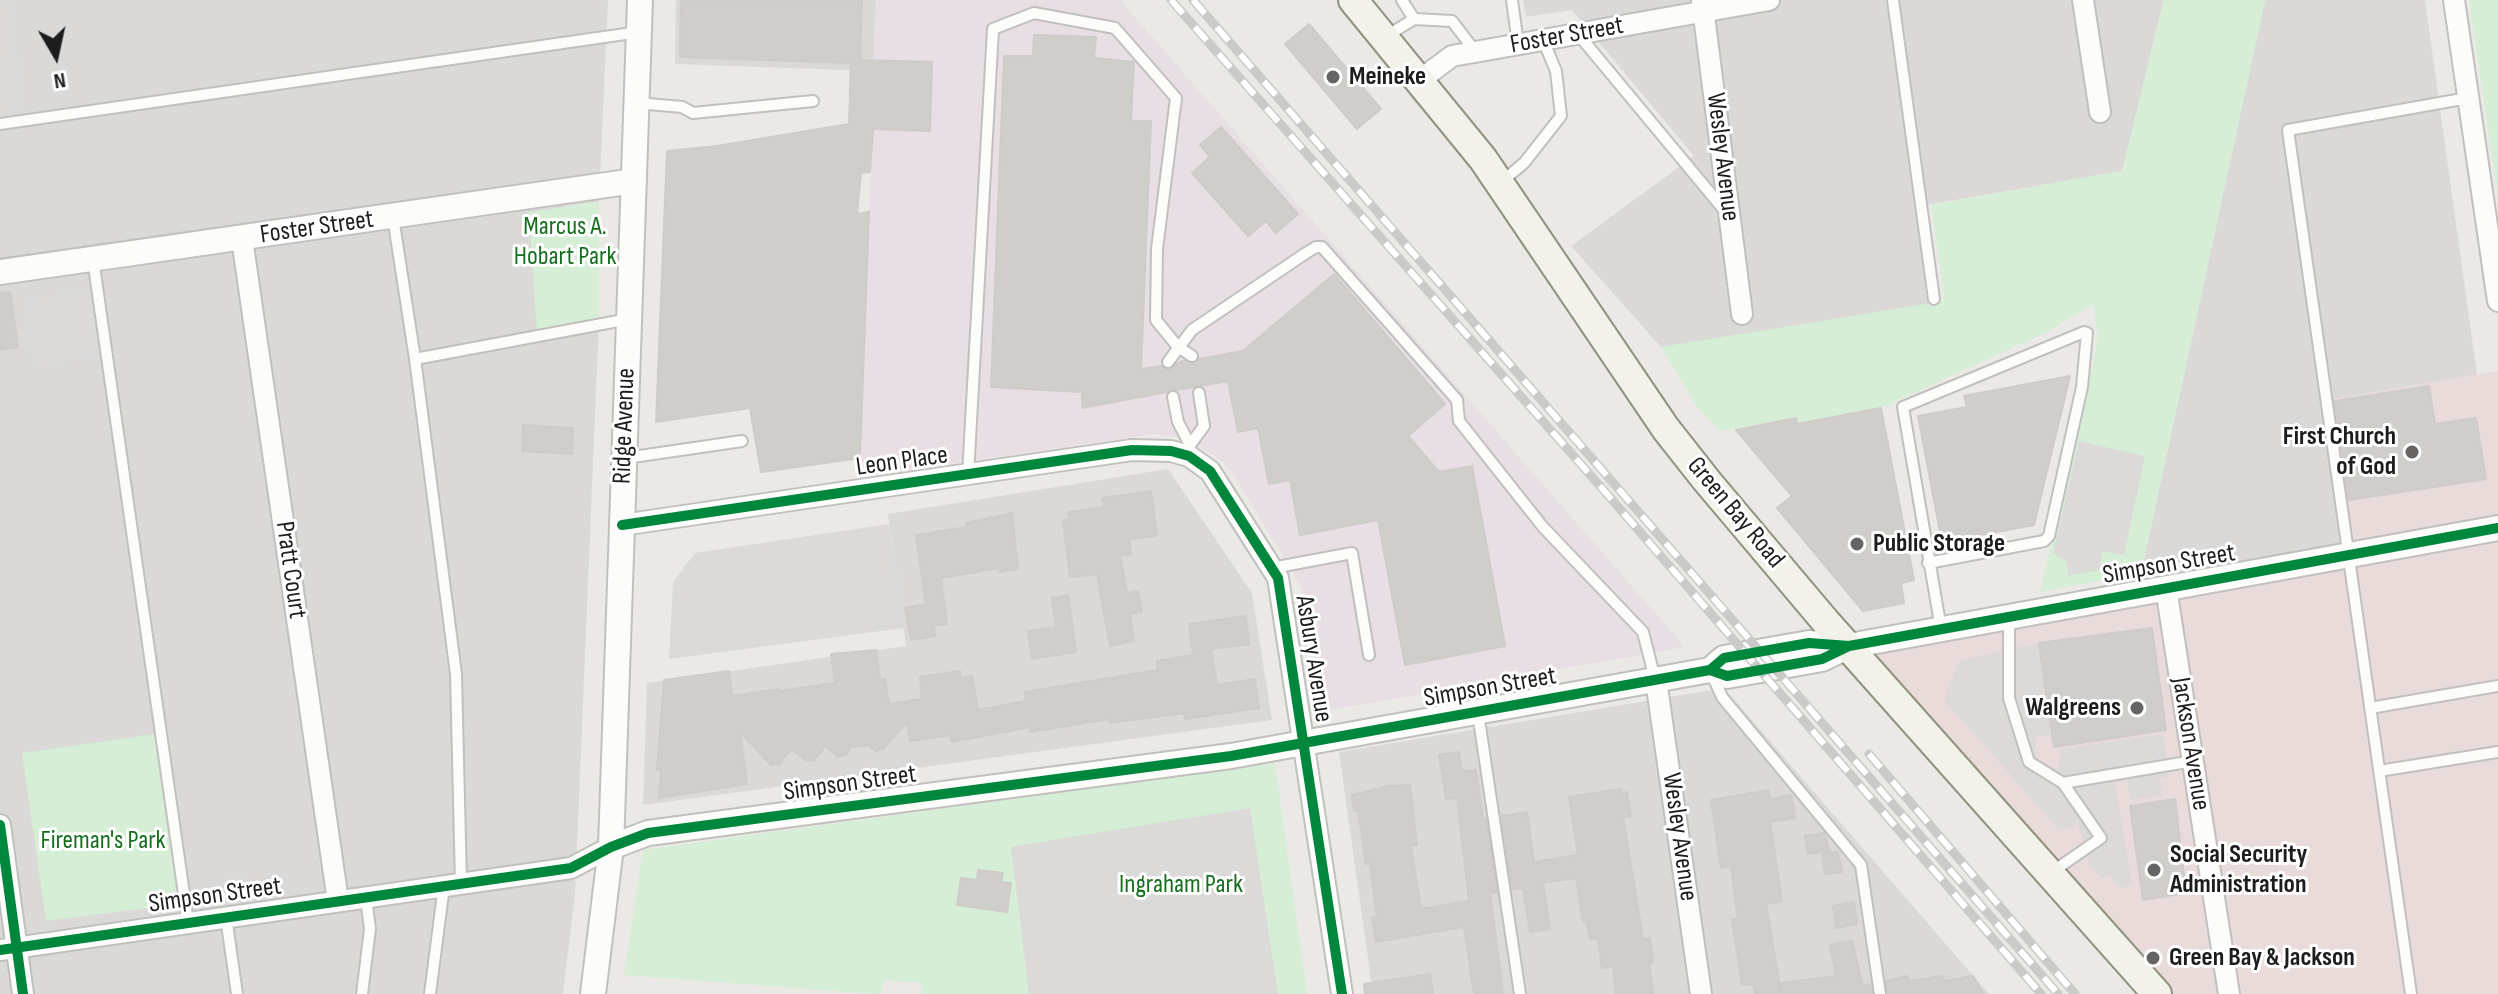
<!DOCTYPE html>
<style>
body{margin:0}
#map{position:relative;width:2498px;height:994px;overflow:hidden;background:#ebe9e6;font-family:"Sofia Sans Condensed",sans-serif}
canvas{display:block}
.north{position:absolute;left:16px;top:16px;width:80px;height:80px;-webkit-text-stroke:6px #fff;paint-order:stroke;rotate:171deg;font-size:22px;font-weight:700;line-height:32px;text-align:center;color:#1d1d1d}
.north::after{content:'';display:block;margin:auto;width:28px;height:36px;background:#1d1d1d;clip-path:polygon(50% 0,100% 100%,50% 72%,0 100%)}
</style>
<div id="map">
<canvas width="2498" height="994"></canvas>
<div class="north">N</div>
</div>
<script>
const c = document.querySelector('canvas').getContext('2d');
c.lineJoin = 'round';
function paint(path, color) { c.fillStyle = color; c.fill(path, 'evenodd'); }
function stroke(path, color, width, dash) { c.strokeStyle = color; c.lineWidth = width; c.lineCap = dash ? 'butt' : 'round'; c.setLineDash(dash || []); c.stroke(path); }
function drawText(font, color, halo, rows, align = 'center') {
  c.font = font + ' "Sofia Sans Condensed",sans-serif'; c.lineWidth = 6; c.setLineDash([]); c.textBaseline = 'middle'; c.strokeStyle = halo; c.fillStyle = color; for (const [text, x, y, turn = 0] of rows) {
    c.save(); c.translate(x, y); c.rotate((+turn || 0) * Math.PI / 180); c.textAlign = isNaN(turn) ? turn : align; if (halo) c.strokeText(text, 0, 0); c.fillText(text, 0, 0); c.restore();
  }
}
const residential = new Path2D(`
 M0,0H608L599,202L566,206L537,331L599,319L575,893L563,994H0Z
 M676,0H876L873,71L675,64Z
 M1523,0H2164L2122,171L1915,207L1929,305L1661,347L1571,246L1694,156L1572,10L1526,17Z
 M2265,0H2425L2477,375L2321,401L2359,688L2217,712L2195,564L2141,573Z
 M1168,469L1252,593L1272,720L643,805L647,683L906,646L888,514Z
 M1724,688L1989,994H1373L1339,752Z`);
const commercial = new Path2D(`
 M2498,371V994H2157L1849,646L2348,555L2321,401Z`);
const industrial = new Path2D(`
 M876,0H1120L1685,647L1320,712L1302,588L1236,478L1222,461L1192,442L1173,436L1155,434L859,477L872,128L849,126V70H873Z`);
const park = new Path2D(`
 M2164,0H2265L2141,573L2040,592L2094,361L2098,333L2093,304L2049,331L1881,408L1797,424L1795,418L1719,431L1696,405L1661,347L1945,301L1931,205L2122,171Z
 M2469,0H2498V195Z
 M599,202V319L537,332L529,212Z
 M155,734L180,904L46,921L22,753Z
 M1275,763L1307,994H922V983L884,980L881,994H874L624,975L643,850Z`);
const parking = new Path2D(`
 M9,3L25,109L0,113V4Z
 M91,290L100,356L33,365L24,299Z
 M2079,441L2145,456L2124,555L2102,551L2099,570L2068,576L2067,562L2053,553Z
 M889,524L904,628L669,659L673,582L695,553Z
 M2039,643L2052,735L2035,737L2036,757L2053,769L2059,768L2060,749L2163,734L2168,777H2159L2162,795L2131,800L2127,780L2115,783L2132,885L2121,888L2109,875L2102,878L2090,866L2078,824L2060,831L1944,699L1960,660Z
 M1250,808L1278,994H1029L1011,847Z`);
const building = new Path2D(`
 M681,0H862L860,60L932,62L930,131L873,129L870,172L861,173L857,214L869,212L860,458L761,472L750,408L656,422L667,151L717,146L849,124L851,63L680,57Z
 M1309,24L1381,109L1357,129L1285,44Z
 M1034,35L1096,37L1094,58L1134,62L1131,121H1151L1141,369L1161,366L1170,370L1178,363L1185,361L1192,364L1199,359L1243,351L1334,274L1445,404L1408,436L1439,472L1472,466L1505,646L1405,665L1378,520L1300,535L1290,480L1269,484L1258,428L1238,432L1228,381L1177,390L1172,389L1167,392L1082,408V392L991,387L1004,56H1033Z
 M1221,127L1298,214L1276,233L1266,221L1248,236L1192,173L1210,157L1200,145Z
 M10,292L18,347L0,350V293Z
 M2070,376L2034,525L1942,542L1918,416L1967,407L1964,396Z
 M2429,386L2435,424L2476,418L2486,479L2349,500L2335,401Z
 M1881,408L1914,580L1901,583L1904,603L1863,611L1777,508L1792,496L1736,430L1796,418L1797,424Z
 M523,425L573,428L572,454L522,451Z
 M1151,491L1157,536L1129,539L1131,554L1120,556L1127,593L1138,591L1142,612L1130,614L1134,641L1110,646L1097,574L1070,577L1063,520H1069L1068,512L1104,507L1102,498Z
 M1012,513L1018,569L1000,572L999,568L941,578L947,624L934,626L935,636L911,640L905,608L926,604L916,535L967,527L966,523Z
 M1068,595L1076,652L1032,659L1028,631L1056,627L1052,598Z
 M1246,616L1249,644L1211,649L1217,685L1255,679L1259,708L1185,719L1184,713L1110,723L1109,719L1030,732V727L952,742L950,735L910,741L907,722L883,749L876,751L868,745L851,747L846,755L838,757L825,746L815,760L807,761L791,749L780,764L771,765L740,732L747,784L659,798L661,770H657L664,680L729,671L732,696L779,689V691L835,683L831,654L876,650L880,680L885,679L889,704L922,699L920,677L960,671L961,678L972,676L978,710L1026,701L1025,692L1158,670L1157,661L1193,655L1189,624Z
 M2152,628L2166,730L2054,747L2039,643Z
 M1459,752L1462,771L1476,770L1483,819H1486L1497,892L1490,893L1503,994H1474L1464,927L1376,942L1372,918L1377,917L1370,863L1366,864L1358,810L1354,811L1352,795L1389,786L1410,785L1417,845L1411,846L1421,909L1469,901L1457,798L1446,799L1439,755Z
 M1621,789L1622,793L1627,792L1631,816L1623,817L1643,939L1650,938L1653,962L1649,963L1653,994H1616L1613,966L1602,968L1598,938L1590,939L1587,922H1583L1576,878L1543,883L1550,929L1530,932L1523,888L1512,889L1502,816L1527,812L1534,862L1578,855L1569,797Z
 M1769,790L1770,799L1791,795L1795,818L1770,822L1782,901L1766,904L1781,994H1755L1753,984L1742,985L1732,919H1738L1731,866L1721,868L1711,800Z
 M2175,799L2186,893L2143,900L2130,806Z
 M1824,833L1830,851L1808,854L1805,836Z
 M1838,852L1842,872L1825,874L1822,854Z
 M978,870L1003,873L1001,882L1011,883L1007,912L957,905L961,878L977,880Z
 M1854,902L1857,924L1836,928L1833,906Z
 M1852,941L1863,986L1870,984L1872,994H1782L1781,983L1836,976L1830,945Z
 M1430,974L1433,994H1365L1364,984Z
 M1907,976L1909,981L1943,976L1944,981L1973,976L1984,994H1888L1886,981Z`);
const service = new Path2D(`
 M1402,0L1414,19L1452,21L1475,51
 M1512,0L1518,44
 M1893,0L1934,299
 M1578,34L1725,211
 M1385,37L1414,19
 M637,103L682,107L693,113L813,101
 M0,124L639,32
 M1500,183L1524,163L1561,116L1556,71L1543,40
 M393,217L415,359L456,674L461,884
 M93,259L188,922
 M415,359L629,319
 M1168,362L1192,330L1306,253L1316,247H1322L1457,400L1459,421L1543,527L1643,632L1655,679
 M1173,397L1178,422L1190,445
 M1189,456L1190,445L1204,426L1199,393
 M626,458L742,441
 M968,475L993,29L1034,13L1115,28L1176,98L1157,249L1156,320L1178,347L1192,356
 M1928,563L2044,541L2049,536L2082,387L2087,333L2084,332L1903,407L1941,629
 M1272,568L1352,553L1369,655
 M2009,617V698L2029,762L2063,783L2101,838L2052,872
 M1711,672L1722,697L1861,865L1880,994
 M2370,708L2498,686
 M1478,713L1520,994
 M2379,771L2498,752
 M2063,783L2193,761
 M226,917L237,994
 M362,994L370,929L366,898
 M430,994L444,886
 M2411,994L2288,130L2468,98`);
const minor = new Path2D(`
 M1702,0L1742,314
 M2083,0L2100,112
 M2454,0L2498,301
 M1420,80L1452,56L1769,0
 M242,239L338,901
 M622,525L1132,450L1171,451L1189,456L1210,471L1278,578L1342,994
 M2166,588L2229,994
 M1656,680L1701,994
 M0,825L23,994
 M0,950L571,868L611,847`);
const tertiary = new Path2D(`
 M0,272L634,181
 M1710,670L1724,658L1809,643L1849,646L2498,528
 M611,847L648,833L1231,756L1710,670L1727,676L1822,659L1849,646
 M593,994L611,847L640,0`);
const secondary = new Path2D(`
 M1353,0L1483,159L1666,429L1707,481L1826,622L2157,994`);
const rail = new Path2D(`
 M1171,0L1600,486L2041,994
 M1193,0L2058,994
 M1869,754L2075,994`);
const cycleway = new Path2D(`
 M622,525L1132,450L1171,451L1189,456L1210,471L1278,578L1342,994
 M1710,670L1724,658L1809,643L1849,646L2498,528
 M0,825L23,994
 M0,950L571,868L611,847L648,833L1231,756L1710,670L1727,676L1822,659L1849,646`);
const markers = [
 [1333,77,8,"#656463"],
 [2412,452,8,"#656463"],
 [1857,544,8,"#656463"],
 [2137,708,8,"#656463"],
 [2154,870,8,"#656463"],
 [2153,958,8,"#656463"]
];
const streetNames = [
 ["Foster Street",1567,36,-10],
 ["Wesley Avenue",1722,157,83],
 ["Foster Street",317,228,-8],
 ["Ridge Avenue",625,426,-88],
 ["Leon Place",902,462,-8],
 ["Green Bay Road",1735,513,50],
 ["Simpson Street",2169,565,-10],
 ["Pratt Court",290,570,82],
 ["Asbury Avenue",1313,659,81],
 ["Simpson Street",1490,688,-10],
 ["Jackson Avenue",2190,744,81],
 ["Simpson Street",850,784,-8],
 ["Wesley Avenue",1679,837,82],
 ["Simpson Street",215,896,-8]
];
const poiNames = [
 ["Meineke",1349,77],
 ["First Church",2396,437,"right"],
 ["of God",2396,467,"right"],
 ["Public Storage",1873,544],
 ["Walgreens",2121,708,"right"],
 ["Social Security",2170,855],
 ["Administration",2170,885],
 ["Green Bay & Jackson",2169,958]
];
const parkNames = [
 ["Marcus A.",565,227],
 ["Hobart Park",565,257],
 ["Fireman's Park",103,841],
 ["Ingraham Park",1181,885]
];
paint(residential, '#dad9d7');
paint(commercial, '#e8dbd9');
paint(industrial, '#e8dfe4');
paint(park, '#d6eed6');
paint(parking, '#dbdad9');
paint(building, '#d0cecb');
stroke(building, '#cecbc8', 2);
stroke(service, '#c1c0be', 14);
stroke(minor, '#c1c0be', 24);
stroke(tertiary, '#c1c0be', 28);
stroke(secondary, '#919280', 32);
stroke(service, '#fcfcfb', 10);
stroke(minor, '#fcfcfb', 20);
stroke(tertiary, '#fcfcfb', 24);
stroke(secondary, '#f2f2eb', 28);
stroke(rail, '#cacac9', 9);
stroke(rail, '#fff', 6, [18]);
stroke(cycleway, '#00873e', 10);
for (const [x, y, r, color] of markers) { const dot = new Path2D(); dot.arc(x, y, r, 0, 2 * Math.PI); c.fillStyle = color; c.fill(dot); stroke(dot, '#fff', 3); }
drawText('26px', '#1d1d1d', '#fff', streetNames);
drawText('bold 26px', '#1d1d1d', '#fff', poiNames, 'left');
drawText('26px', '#176e1f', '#fff', parkNames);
</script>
